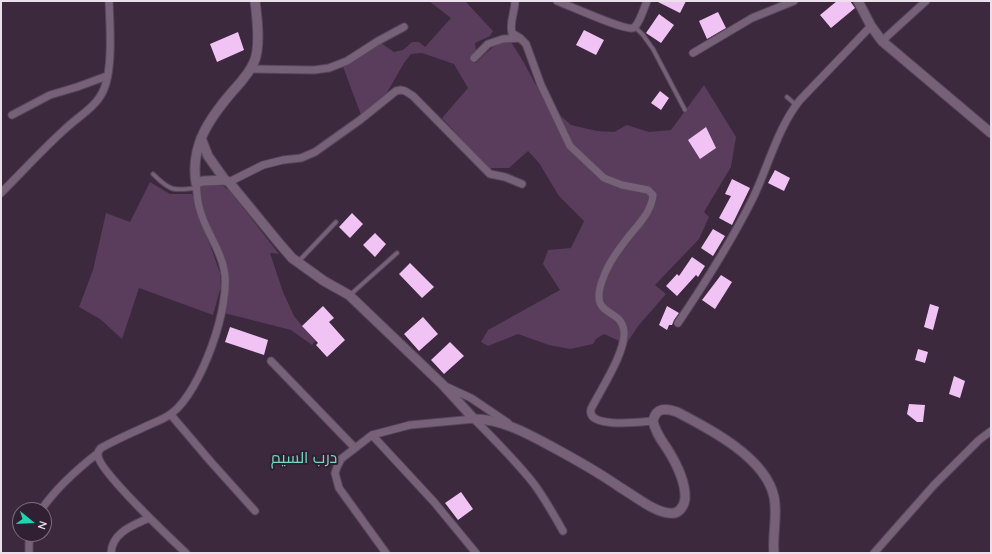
<!DOCTYPE html>
<meta charset="utf-8">
<style>
body{margin:0}
#map{position:relative;width:992px;height:554px;overflow:hidden;background:#3c293d;font-family:Quicksand,sans-serif}
canvas{display:block}
.frame{position:absolute;inset:0;border:2px solid #ede0ed;pointer-events:none}
.north{position:absolute;left:12px;top:502px;width:40px;height:40px;box-sizing:border-box;background:#311f33;border:1px solid #7c6c7d;border-radius:50%;rotate:108deg;font-size:11px;font-weight:700;line-height:16px;text-align:center;color:#ede0ed}
.north::after{content:'';display:block;margin:auto;width:14px;height:18px;background:#20d5b0;clip-path:polygon(50% 0,100% 100%,50% 72%,0 100%)}
</style>
<div id="map">
<canvas width="992" height="554"></canvas>
<div class="frame"></div>
<div class="north">N</div>
</div>
<script>
const c = document.querySelector('canvas').getContext('2d');
c.lineJoin = 'round';
function paint(path, color) { c.fillStyle = color; c.fill(path, 'evenodd'); }
function stroke(path, color, width, dash) { c.strokeStyle = color; c.lineWidth = width; c.lineCap = dash ? 'butt' : 'round'; c.setLineDash(dash || []); c.stroke(path); }
function drawText(font, color, halo, rows, align = 'center') {
  c.font = font + ' Quicksand,Cairo,sans-serif'; c.lineWidth = 4; c.setLineDash([]); c.textBaseline = 'middle'; c.strokeStyle = halo; c.fillStyle = color; for (const [text, x, y, turn = 0] of rows) {
    c.save(); c.translate(x, y); c.rotate((+turn || 0) * Math.PI / 180); c.textAlign = isNaN(turn) ? turn : align; if (halo) c.strokeText(text, 0, 0); c.fillText(text, 0, 0); c.restore();
  }
}
const green = new Path2D(`
 M429,1L466,2L493,31L490,36L475,43L476,51L470,58L476,63C486,54 496,40 511,42L523,61L545,102L571,125L597,131L614,132L627,125L649,132L671,130L704,85L736,137L731,167L704,212L709,217L699,239L655,285L666,294L639,325L626,344L604,334L596,339L593,344L570,349L549,345L518,334L488,346L481,342L488,330L560,290L543,264L548,250L571,248L584,221L559,196L539,163L528,151L509,168H488L442,118L468,88L454,64L422,53L411,54L404,63L385,96L361,115L341,61L381,43L394,52L403,50L412,42H419L425,47L451,18Z
 M150,182L170,194H192L220,273L221,286L213,315L139,288L122,339L100,319L79,307L93,270L106,213L130,222Z
 M206,182L223,186L230,191L279,254L270,253L283,292L294,316L315,341L312,345L291,330L224,313L227,272L201,208L199,186Z`);
const building = new Path2D(`
 M656,1H686L680,13Z
 M837,1H850L855,8L831,28L820,15Z
 M718,12L726,28L707,39L699,21Z
 M659,14L674,25L661,43L646,33Z
 M584,30L604,40L596,55L576,45Z
 M238,32L244,50L217,62L210,44Z
 M660,91L669,98L661,110L651,103Z
 M706,127L716,148L700,159L688,140Z
 M775,170L790,178L784,191L768,183Z
 M732,179L750,188L732,225L719,218L731,196L725,194Z
 M352,213L363,224L350,238L339,227Z
 M713,229L725,236L713,256L701,248Z
 M375,233L386,244L375,257L363,245Z
 M692,257L705,266L698,277L696,275L677,296L666,286L677,274L679,276Z
 M410,263L434,287L422,298L399,274Z
 M721,275L732,282L715,309L702,300Z
 M930,304L939,307L933,330L924,327Z
 M323,306L334,318L329,322L345,340L327,357L316,345L318,343L302,326Z
 M667,306L679,313L674,320L672,325H669L667,330L659,325Z
 M423,317L438,334L419,351L404,334Z
 M230,327L268,340L264,355L225,342Z
 M450,342L464,356L444,374L431,360Z
 M918,349L928,352L925,363L915,360Z
 M954,376L965,381L960,398L949,394Z
 M909,404L925,405L923,422H917L907,414Z
 M461,492L473,509L458,520L445,503Z`);
const service = new Path2D(`
 M635,27L643,35L653,49L685,110
 M787,97L796,105
 M153,174C170,191 173,191 196,188
 M298,262L336,222
 M350,295L397,253`);
const minor = new Path2D(`
 M515,1C515,12 509,22 512,33L520,38L526,44L541,85L570,146L604,178L622,185L648,190L653,195C651,215 634,228 623,244C615,254 606,269 602,281C589,319 621,306 624,331C626,352 601,389 591,409C586,429 641,422 653,421
 M557,1C568,5 625,31 633,28C639,25 644,8 647,1
 M882,41L926,1
 M693,53L752,18L794,1
 M474,58L488,44L503,39L520,38
 M251,69L314,70L329,68L347,61L378,41L404,27
 M12,115L50,95L77,87L107,76
 M229,182L263,165L283,160L301,158L315,152L360,120L396,91L401,90L405,91L413,96L490,174L505,177L522,184
 M1,193C22,172 42,150 64,130C77,117 97,107 104,89C113,68 110,25 109,1
 M678,323C705,283 731,242 753,198C768,167 778,127 800,100L871,26
 M271,361L355,448
 M445,386L471,398L508,423
 M171,415L211,462L255,511
 M372,435L434,502L476,553
 M41,510C57,487 76,470 98,453
 M29,553V543L31,534
 M111,553C112,532 134,525 149,518
 M186,553C171,539 100,472 98,456C97,452 99,450 101,448C117,439 134,432 151,424C158,421 166,418 172,413C201,391 232,304 224,269C220,248 205,230 200,210C197,201 197,192 196,183
 M386,553L339,488L335,473L337,467L341,459L372,435L410,425L474,419C495,440 516,461 534,484C545,499 554,515 563,531
 M874,553L934,485L979,440L991,431`);
const tertiary = new Path2D(`
 M858,1L871,26L882,41L991,133
 M201,138L208,156L225,180L229,182L279,243L292,258L324,281L349,295L442,384L474,419C504,419 532,436 558,450C580,462 601,474 621,488C635,496 654,512 669,513C678,515 684,507 685,499C686,483 676,463 668,450C662,441 655,432 653,421C656,407 666,408 677,412C710,429 766,458 774,497C778,516 772,534 774,553
 M225,180L203,181L196,183C190,146 209,119 232,92C240,83 249,74 254,62C261,47 257,17 255,1`);
const quarterNames = [
 ["درب السيم",304,458]
];
paint(green, '#5a3c5d');
paint(building, '#f1c3f5');
stroke(service, '#574758', 5.5);
stroke(minor, '#574758', 9);
stroke(tertiary, '#574758', 11);
stroke(service, '#776179', 3.5);
stroke(minor, '#776179', 7);
stroke(tertiary, '#776179', 9);
drawText('16px', '#78d8be', '#311f33', quarterNames);
</script>
